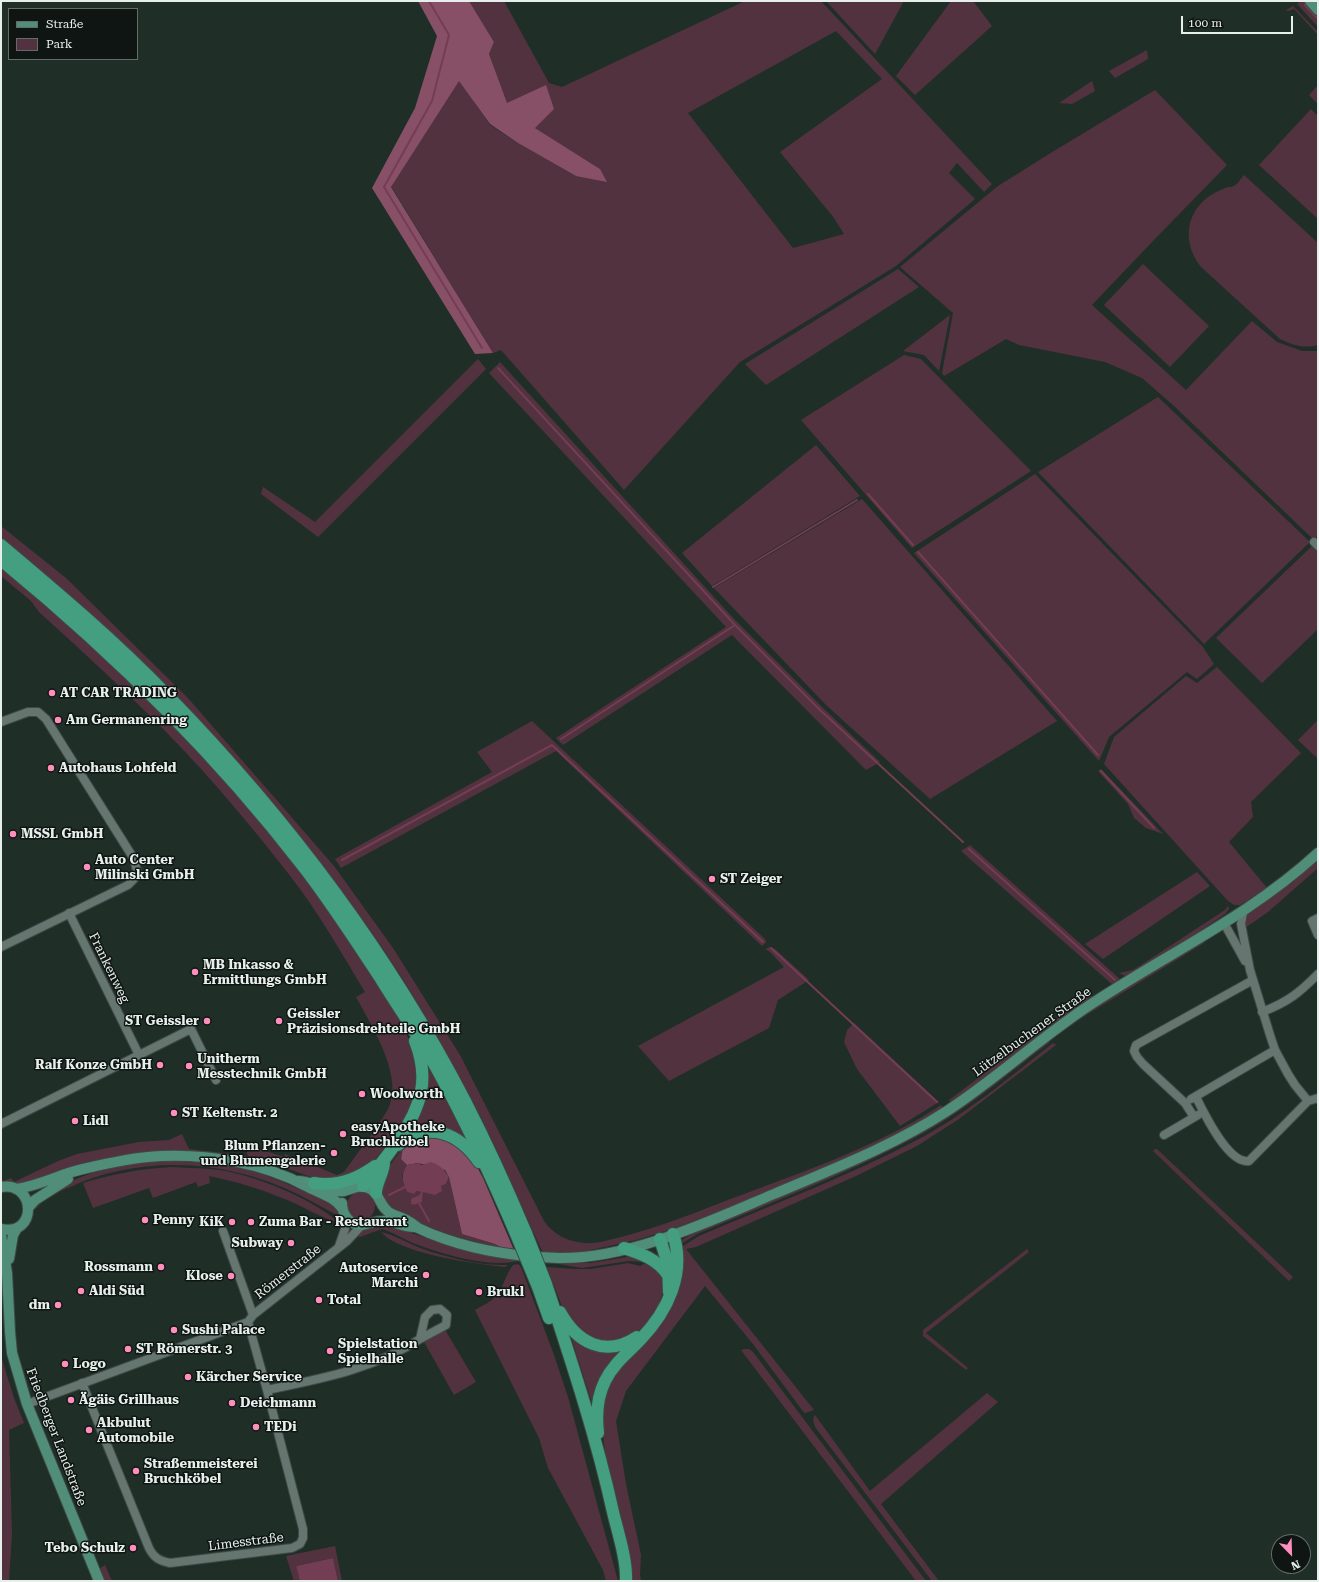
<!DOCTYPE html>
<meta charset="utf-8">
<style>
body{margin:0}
#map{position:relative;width:1319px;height:1582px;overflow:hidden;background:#202e28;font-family:"Roboto Serif",serif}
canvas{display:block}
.frame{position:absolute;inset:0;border:2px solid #e6efeb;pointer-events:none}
.legend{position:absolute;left:8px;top:8px;width:130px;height:52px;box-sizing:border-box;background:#0e1512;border:1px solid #646c69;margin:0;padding:5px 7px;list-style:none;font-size:12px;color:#e6efeb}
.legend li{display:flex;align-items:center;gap:8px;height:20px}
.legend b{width:20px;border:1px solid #646c69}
.north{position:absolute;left:1271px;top:1534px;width:40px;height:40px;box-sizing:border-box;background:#0e1512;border:1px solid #646c69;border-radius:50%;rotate:157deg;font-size:11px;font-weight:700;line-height:16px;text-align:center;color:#e6efeb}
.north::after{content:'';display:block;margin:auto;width:14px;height:18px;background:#fe8ebc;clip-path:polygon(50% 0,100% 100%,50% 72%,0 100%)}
.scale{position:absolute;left:1181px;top:16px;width:112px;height:18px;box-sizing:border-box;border:2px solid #e6efeb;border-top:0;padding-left:5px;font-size:12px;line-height:14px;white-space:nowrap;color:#e6efeb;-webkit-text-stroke:3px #0e1512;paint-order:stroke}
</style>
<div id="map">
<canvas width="1319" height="1582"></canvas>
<div class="frame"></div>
<ul class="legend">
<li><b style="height:5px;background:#518e79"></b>Straße</li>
<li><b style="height:11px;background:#53323f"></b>Park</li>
</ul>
<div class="north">N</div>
<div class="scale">100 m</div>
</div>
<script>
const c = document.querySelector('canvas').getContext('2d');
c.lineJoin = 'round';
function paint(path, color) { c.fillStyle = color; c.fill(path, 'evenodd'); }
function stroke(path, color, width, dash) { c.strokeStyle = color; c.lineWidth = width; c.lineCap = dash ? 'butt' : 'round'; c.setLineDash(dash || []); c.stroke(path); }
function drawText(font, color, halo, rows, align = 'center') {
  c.font = font + ' "Roboto Serif",serif'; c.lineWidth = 3; c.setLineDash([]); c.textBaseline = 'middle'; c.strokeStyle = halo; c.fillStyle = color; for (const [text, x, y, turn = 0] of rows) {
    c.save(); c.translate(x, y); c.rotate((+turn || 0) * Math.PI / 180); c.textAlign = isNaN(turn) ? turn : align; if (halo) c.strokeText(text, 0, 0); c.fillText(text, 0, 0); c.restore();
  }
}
const green = new Path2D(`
 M469,1H504L549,83L562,87L745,1H821L992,184L984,192L957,163L949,173L975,199L896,266L740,362L624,490L501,350L493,353L391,186L459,80L490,125L518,143L576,176L600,169L535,128L507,104L489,54L494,42ZM836,31L882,79L780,152L834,218L844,234L793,248L688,113Z
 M826,1H904L875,54Z
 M951,1H973L992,26L915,95L896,76Z
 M1300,1H1306L1318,14V27L1297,4Z
 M1293,6L1318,32V35L1294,9L1288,11L1286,10Z
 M1147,50L1148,59L1115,78L1109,71Z
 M1092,81L1095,91L1072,104L1059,103Z
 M1318,85V104L1309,95Z
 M1155,90L1227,165L1151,243L1092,305L1186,390L1252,321L1277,342L1302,351H1318V535L1314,540L1173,405L1142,378L1105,362L1019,345L1006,339L944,376L942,373L953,313L900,267L998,186L1049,154Z
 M1311,109L1318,116V219L1259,165Z
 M1244,175L1318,243V345C1304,349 1292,345 1280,339L1201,267C1182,243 1185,212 1211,195C1216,192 1222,189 1228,187C1230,187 1232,187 1234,186C1238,184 1241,178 1244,175Z
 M1143,264L1209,326L1170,367L1104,305Z
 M898,269L919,287L766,385L745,364Z
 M950,315L939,371L924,355L903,351Z
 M904,355L921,359L1031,471L912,548L801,420Z
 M478,359L486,369L318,537L261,494L263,487L315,522Z
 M500,362L735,620L823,708L880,762L866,770L732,635L563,745L556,738L726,627L489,373Z
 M1158,397L1310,542L1204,644L1038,472Z
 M816,445L860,496L712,586L682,553Z
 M1035,474L1203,647L1214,664L1197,679L1187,672L1109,737L1099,761L914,553Z
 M862,499L1057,721L930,799L826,705L714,588Z
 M1,526L66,578L187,697L334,866L393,948L460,1055L544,1221C554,1235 568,1242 585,1243C597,1244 609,1240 621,1237C653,1229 684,1217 715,1205C790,1176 875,1149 941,1105L943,1109L905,1132L821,1170L752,1199L672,1229L636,1240L577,1253H543C519,1201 497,1147 470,1096C451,1060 430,1024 409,989C372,929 330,874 286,820C200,716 105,622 1,537Z
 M1312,546L1318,551V629L1262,683L1216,638Z
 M1,565L78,632L182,733L223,778L275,840L326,907L361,958L399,1018L412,1046L415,1066L416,1087L410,1107L398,1131L371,1165L356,1174L322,1181L283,1167L181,1153L26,1186L1,1184V1180L4,1181L11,1178L14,1182L58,1161L77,1154L139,1142L169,1140L182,1134L189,1149L248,1156L244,1144L284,1157L285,1154L337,1175L344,1172C358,1152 376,1130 388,1109C405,1077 371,1025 356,997L365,992C342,954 319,913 291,877C253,828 212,779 169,735C127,692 83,652 39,612L31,601L1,576Z
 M1217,667L1301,753L1251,802L1253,817L1229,842L1267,888L1240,905H1234L1228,901L1104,764L1114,737L1186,676L1197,683Z
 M1318,720V759L1298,740Z
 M532,721L765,939L766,942L762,946L556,751L341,868L335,859L492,772L477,752Z
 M1101,769L1163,834L1146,828L1134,818L1128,804L1098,771Z
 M970,845L1121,980L1114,986L961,851Z
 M1318,860V868L1268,912L1245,928V916L1293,882Z
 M1197,872L1210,886L1103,959L1085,944Z
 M1228,906L1229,909L1225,914L1171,950L1127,977L1119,973L1133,970L1144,963L1225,910Z
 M1203,942L1204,943L1083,1017L1058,1035V1033L1082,1016L1192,947Z
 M770,947L775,949L809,980L778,1000L769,1028L669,1081L638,1046L784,967L770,952L765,949Z
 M1088,992L1093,998L951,1103L949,1100L1069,1010Z
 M854,1023L939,1102L900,1126L857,1069L844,1042L847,1030Z
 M1048,1041L1050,1042C1006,1075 963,1113 914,1138C844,1175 770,1203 697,1234L681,1244L682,1240L696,1231L914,1136Z
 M1053,1043L1056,1045L959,1119L917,1146L856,1176L696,1247L686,1249L814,1410L805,1413L802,1410L753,1344L705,1286L626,1391L616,1421L626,1484L641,1555L640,1575L641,1581H629V1558L605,1451L602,1429L601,1416L606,1391L617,1370L652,1334L680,1248L699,1236C771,1205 846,1177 915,1141C964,1116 1010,1077 1053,1043Z
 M427,1064L465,1137L462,1139L408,1134Z
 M403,1147L401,1159L407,1165L402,1176L407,1192L414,1194L417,1191L421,1192L419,1195L415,1197L411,1204L414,1205L422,1202L423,1191L446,1184L449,1177L462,1234L495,1244L506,1250L448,1234L394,1213L383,1198L381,1189L388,1168Z
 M1155,1149H1157L1293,1277L1289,1281L1153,1151Z
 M154,1161C177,1161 199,1161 222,1164C258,1169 292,1187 326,1200C338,1207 343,1214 341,1229L338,1216C329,1210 318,1205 309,1200C236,1160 144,1152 68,1188C60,1191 51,1196 44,1201C40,1204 36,1209 33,1211L34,1206C46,1198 58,1188 70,1182C96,1169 126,1164 154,1161Z
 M171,1167C189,1168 207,1168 226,1171C260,1178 310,1198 337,1221L336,1222C317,1216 301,1205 282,1198C258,1188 234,1181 209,1176L210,1183L198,1187L196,1182L153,1198L149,1188L93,1208L83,1183C113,1174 139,1169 171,1167Z
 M347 1206a14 14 0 1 1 28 0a14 14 0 1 1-28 0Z
 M379,1225L390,1226L445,1244L517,1259L518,1261C488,1268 442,1254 413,1243C403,1239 393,1232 382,1229L360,1237L356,1236L360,1232Z
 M381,1232C395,1235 409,1244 423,1249C449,1258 480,1266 508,1265L505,1267C476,1264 400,1254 381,1232Z
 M1027,1249L1029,1252L926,1333L968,1368L966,1370L923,1336V1330Z
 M633,1256L643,1262L629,1261L582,1268L547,1262L591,1263Z
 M650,1261L661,1273L664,1283L662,1295L660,1302L649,1321L635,1335L612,1343L588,1338L563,1309L547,1267L573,1269H591L628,1263L640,1266Z
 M518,1264L521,1267L554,1355L568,1397L618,1581H606L603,1570L548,1468L539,1438L475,1310C481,1306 489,1303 494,1298C503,1290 505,1275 513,1265Z
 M444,1328L476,1382L454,1395L423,1340Z
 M570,1334L626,1347L593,1406Z
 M745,1349H749L753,1352L926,1581H916L741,1350Z
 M1,1356L14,1398L24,1423L9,1430L12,1534L9,1581H1Z
 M987,1393L998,1402L881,1504L939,1581H932L815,1427L813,1419L815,1415L870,1491Z
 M335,1546L342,1581H338L333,1558L296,1566L300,1581H294L286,1556Z
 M105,1565L112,1581H104L99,1569Z`);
const forest = new Path2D(`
 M418,1H469L494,42L489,54L507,103L546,85L554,109L535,128L600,169L607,182L576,176L518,143L490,124L459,81L391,187L493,353L475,354L372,188L415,108L437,36Z
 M427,1136L454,1142L475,1163L483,1178L514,1250H506L495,1244L462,1234L449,1177L445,1170L418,1163L407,1165L401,1159L403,1147L409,1143Z`);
const water = new Path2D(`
 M431,1162C440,1165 444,1169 449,1177L446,1184L441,1186L442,1191L435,1195L423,1192L422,1202L414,1205L411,1204V1199L419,1195L421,1192L417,1191L414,1194L407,1192C403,1180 400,1177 407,1165L418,1163L422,1165Z
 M333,1558L338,1581H300L296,1566Z`);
const stream = new Path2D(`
 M429,1L449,35L432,101L384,187L482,348
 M1305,5L1318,19
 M498,368L735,625L820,710L963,842
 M868,494L913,545
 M918,552L1098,755
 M713,587L857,500
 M561,739L735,625
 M1101,771L1154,828
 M969,849L1115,980
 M342,860L552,745L763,942
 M771,948L937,1102
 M389,1195L405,1187
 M419,1203L429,1221`);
const minor = new Path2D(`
 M1314,542L1318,546
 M1,722L28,712H38L46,719L134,859L137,871L134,879L128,885L1,947
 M1243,912L1241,924L1250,970L1270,1035L1275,1050L1288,1074L1295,1085L1308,1101
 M69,913L139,1055
 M1318,918L1312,921L1318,935
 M1224,923L1245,961
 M1262,1012C1288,1002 1299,993 1318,974
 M1196,1097C1204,1113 1228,1164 1249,1161L1308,1101
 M1191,1099L1275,1050
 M1308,1101L1318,1098
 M1194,1117L1185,1103L1143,1064L1137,1057L1134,1051L1136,1045L1253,980
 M1,1124L191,1029L216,1080
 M1164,1135L1198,1115
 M223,1231L253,1315
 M339,1246L345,1229V1217
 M82,1383L149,1548C154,1558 160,1561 170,1563L292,1548L300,1544L303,1538V1529L267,1390L248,1322
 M267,1390C320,1379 374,1369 420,1339L425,1317L432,1310L440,1309L447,1315L446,1325L420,1339
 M27,1404L248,1322L253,1315L347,1241L362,1225`);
const major = new Path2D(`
 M1310,1L1318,10
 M299,1181C313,1182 324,1190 338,1191C348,1193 355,1184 365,1187C381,1190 378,1208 392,1214C398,1217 404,1218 408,1221C412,1223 415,1226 418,1228C426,1232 436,1236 445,1239C480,1251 522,1257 559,1258C630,1259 710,1221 774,1194C833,1169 893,1146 947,1111C999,1077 1044,1034 1096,1001C1171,952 1252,914 1318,853
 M1,1187C36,1181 38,1237 1,1229
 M16,1189C39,1186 60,1174 83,1169C108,1163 135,1157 161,1156C210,1154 263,1163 306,1186C318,1193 334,1196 342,1208
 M342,1203C342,1214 349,1225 362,1225C370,1224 377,1220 386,1221C397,1222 405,1228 416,1227
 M28,1208L35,1200L68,1179
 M1,1235L7,1273L10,1332L12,1353L27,1404L99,1581
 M9,1259L13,1235L17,1228`);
const highway = new Path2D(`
 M1,545C58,593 115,641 167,695C285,816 387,951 465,1101C487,1144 507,1188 526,1233
 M1,560C112,651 215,752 303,866C331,902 356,941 381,979C400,1010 421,1039 438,1071C467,1124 492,1178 516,1234
 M398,1145C428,1120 459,1133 479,1162
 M314,1183C337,1187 357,1179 375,1166
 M363,1186C369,1181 372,1173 378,1167C386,1158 392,1149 399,1139C421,1107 430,1079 415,1041
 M376,1193C376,1182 384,1173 384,1162
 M660,1239L668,1264L669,1292
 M624,1248C642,1254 657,1259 668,1275
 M546,1284C571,1360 596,1435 613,1512C618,1533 627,1560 626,1581
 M538,1287L549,1318
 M560,1312C577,1343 605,1358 637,1337
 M598,1433C596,1415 597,1397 605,1381C613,1364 628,1353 640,1340C668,1311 686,1273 673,1234`);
const highwayBridge = new Path2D(`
 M526,1233L546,1284
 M516,1234L538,1287`);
const markers = [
 [52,693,4,"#fe8ebc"],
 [58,720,4,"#fe8ebc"],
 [51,768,4,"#fe8ebc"],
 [13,834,4,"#fe8ebc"],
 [87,867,4,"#fe8ebc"],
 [712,879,4,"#fe8ebc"],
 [195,972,4,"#fe8ebc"],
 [207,1021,4,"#fe8ebc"],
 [279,1021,4,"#fe8ebc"],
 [160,1065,4,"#fe8ebc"],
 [189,1066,4,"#fe8ebc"],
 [362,1094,4,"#fe8ebc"],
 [174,1113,4,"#fe8ebc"],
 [75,1121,4,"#fe8ebc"],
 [343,1134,4,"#fe8ebc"],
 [334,1153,4,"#fe8ebc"],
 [145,1220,4,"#fe8ebc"],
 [232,1222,4,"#fe8ebc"],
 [251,1222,4,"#fe8ebc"],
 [291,1243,4,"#fe8ebc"],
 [161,1267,4,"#fe8ebc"],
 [426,1275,4,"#fe8ebc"],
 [231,1276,4,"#fe8ebc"],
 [81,1291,4,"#fe8ebc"],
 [479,1292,4,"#fe8ebc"],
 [319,1300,4,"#fe8ebc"],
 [58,1305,4,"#fe8ebc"],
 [174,1330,4,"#fe8ebc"],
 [128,1349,4,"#fe8ebc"],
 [330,1351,4,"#fe8ebc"],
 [65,1364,4,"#fe8ebc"],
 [188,1377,4,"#fe8ebc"],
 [71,1400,4,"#fe8ebc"],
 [232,1403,4,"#fe8ebc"],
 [256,1427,4,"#fe8ebc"],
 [89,1430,4,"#fe8ebc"],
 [136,1471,4,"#fe8ebc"],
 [133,1548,4,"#fe8ebc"]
];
const poiNames = [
 ["AT CAR TRADING",60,693],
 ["Am Germanenring",66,720],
 ["Autohaus Lohfeld",59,768],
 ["MSSL GmbH",21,834],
 ["Auto Center",95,860],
 ["Milinski GmbH",95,875],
 ["ST Zeiger",720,879],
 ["MB Inkasso &",203,965],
 ["Ermittlungs GmbH",203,980],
 ["Geissler",287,1014],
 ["Präzisionsdrehteile GmbH",287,1029],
 ["ST Geissler",199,1021,"right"],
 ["Unitherm",197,1059],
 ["Messtechnik GmbH",197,1074],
 ["Ralf Konze GmbH",152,1065,"right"],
 ["Woolworth",370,1094],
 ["ST Keltenstr. 2",182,1113],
 ["Lidl",83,1121],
 ["easyApotheke",351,1127],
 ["Bruchköbel",351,1142],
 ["Blum Pflanzen-",326,1146,"right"],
 ["und Blumengalerie",326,1161,"right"],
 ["Penny",153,1220],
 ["KiK",224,1222,"right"],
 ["Zuma Bar - Restaurant",259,1222],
 ["Subway",283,1243,"right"],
 ["Rossmann",153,1267,"right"],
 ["Autoservice",418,1268,"right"],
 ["Marchi",418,1283,"right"],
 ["Klose",223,1276,"right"],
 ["Aldi Süd",89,1291],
 ["Brukl",487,1292],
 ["Total",327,1300],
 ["dm",50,1305,"right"],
 ["Sushi Palace",182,1330],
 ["Spielstation",338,1344],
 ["Spielhalle",338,1359],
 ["ST Römerstr. 3",136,1349],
 ["Logo",73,1364],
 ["Kärcher Service",196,1377],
 ["Ägäis Grillhaus",79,1400],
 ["Deichmann",240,1403],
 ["Akbulut",97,1423],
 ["Automobile",97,1438],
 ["TEDi",264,1427],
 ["Straßenmeisterei",144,1464],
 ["Bruchköbel",144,1479],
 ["Tebo Schulz",125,1548,"right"]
];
const streetNames = [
 ["Frankenweg",109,968,64],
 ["Lützelbuchener Straße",1032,1032,-36],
 ["Römerstraße",288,1272,-38],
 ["Friedberger Landstraße",56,1437,69],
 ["Limesstraße",246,1542,-7]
];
paint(green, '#53323f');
paint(forest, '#885066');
paint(water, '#733d53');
stroke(stream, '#733d53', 2);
stroke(minor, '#3e4a45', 10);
stroke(major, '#3e4a45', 12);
stroke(highway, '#3e4a45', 14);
stroke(minor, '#65756f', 8);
stroke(major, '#518e79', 10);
stroke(highway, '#449e80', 12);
stroke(highwayBridge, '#3e4a45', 14, []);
stroke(highwayBridge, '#449e80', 12);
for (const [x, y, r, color] of markers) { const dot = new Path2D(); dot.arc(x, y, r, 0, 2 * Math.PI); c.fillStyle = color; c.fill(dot); stroke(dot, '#0e1512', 1.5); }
drawText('bold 13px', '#e6efeb', '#0e1512', poiNames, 'left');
drawText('13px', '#e6efeb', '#0e1512', streetNames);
</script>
